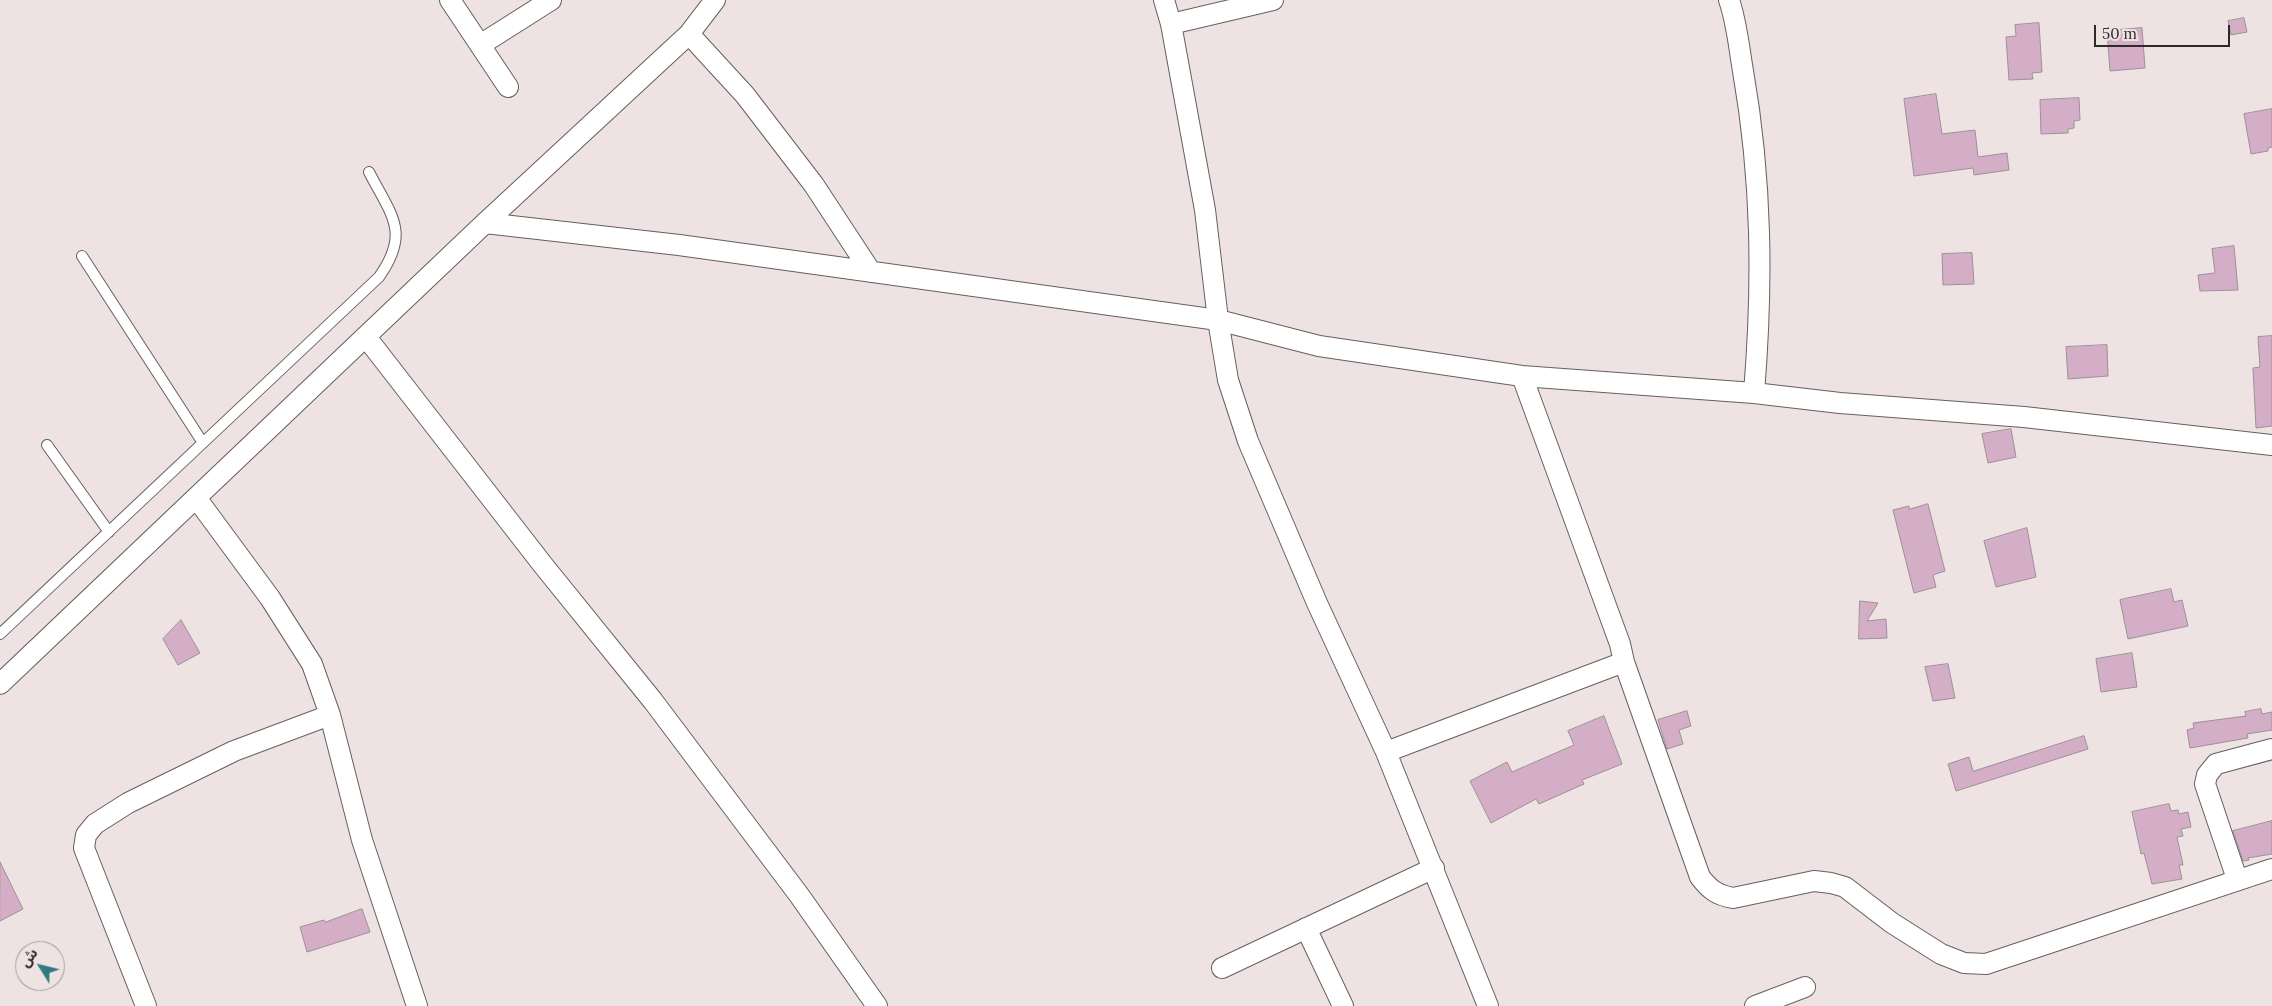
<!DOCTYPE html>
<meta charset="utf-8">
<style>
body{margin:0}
#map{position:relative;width:2272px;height:1006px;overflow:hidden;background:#eee2e3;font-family:Lora,"Noto Sans Arabic",serif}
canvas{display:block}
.north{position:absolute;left:15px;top:941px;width:50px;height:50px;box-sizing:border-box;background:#eee2e3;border:1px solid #a19899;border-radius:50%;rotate:306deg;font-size:14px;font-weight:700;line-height:20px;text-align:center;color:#2e2a2a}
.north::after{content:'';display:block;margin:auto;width:18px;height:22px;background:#317a81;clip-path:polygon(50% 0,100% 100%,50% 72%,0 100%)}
.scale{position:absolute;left:2094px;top:25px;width:136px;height:22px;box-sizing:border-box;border:2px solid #2e2a2a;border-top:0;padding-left:6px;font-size:15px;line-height:18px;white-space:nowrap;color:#2e2a2a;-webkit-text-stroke:4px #eee2e3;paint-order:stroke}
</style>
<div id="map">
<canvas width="2272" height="1006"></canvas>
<div class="north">ش</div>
<div class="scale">50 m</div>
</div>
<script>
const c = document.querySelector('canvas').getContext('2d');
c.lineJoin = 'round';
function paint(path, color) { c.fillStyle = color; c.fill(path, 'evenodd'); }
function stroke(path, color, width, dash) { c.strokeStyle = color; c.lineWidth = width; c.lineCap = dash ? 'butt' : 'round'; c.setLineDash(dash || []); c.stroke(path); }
const building = new Path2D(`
 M2244,18L2247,32L2231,35L2228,21Z
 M2039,23L2042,72L2032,73L2033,79L2009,80L2006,37L2016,36L2015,25Z
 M2142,28L2145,68L2110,71L2107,31Z
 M1936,94L1942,134L1975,130L1978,157L2007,153L2009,170L1974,175L1973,168L1914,176L1904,99Z
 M2079,98L2080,120L2074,121V128L2068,129V133L2041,134L2040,100Z
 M2272,109V147L2268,148V151L2251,154L2244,114Z
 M2234,246L2238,290L2200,291L2198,275L2215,273L2212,249Z
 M1972,253L1974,284L1943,285L1942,254Z
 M2272,336V426L2256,428L2253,368L2260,367L2258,337Z
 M2107,345L2108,376L2068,379L2066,347Z
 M2011,429L2016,457L1988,463L1982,434Z
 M1928,504L1945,571L1933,575L1936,587L1914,593L1893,510L1909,506V509Z
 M2027,528L2036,577L1996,587L1984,541Z
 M2171,589L2174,602L2182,600L2188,626L2128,639L2120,600Z
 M1860,601L1878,603L1867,621L1886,619L1887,638L1859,639Z
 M181,620L200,653L178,665L163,639Z
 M2132,653L2137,687L2101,692L2096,659Z
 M1948,664L1955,698L1933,701L1925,667Z
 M2261,709L2262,714L2272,712V730L2247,734L2248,738L2190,748L2187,730L2194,728L2193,723L2246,716L2245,712Z
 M1687,711L1691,726L1679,730L1683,744L1667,749L1658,720Z
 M1604,716L1622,764L1582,780L1584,784L1539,804L1536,799L1491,823L1470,781L1507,762L1512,772L1574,745L1568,731Z
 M2084,736L2088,749L1956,791L1948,764L1969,757L1973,771Z
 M2169,804L2171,811L2178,810L2179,814L2188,812L2191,827L2181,829L2183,836L2177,837L2183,865H2179L2182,879L2152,884L2144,853L2141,854L2132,812Z
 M2272,821V854L2248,858L2249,860L2243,861L2233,831Z
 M0,862L23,909L0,921Z
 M362,909L370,932L307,952L300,927L324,920L325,922Z`);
const service = new Path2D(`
 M82,256L203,443
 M47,445L109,532
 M0,634L379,277C411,232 391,215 369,172`);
const minor = new Path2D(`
 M450,0L508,87
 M1164,0L1171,24L1205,210L1218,320L1228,380L1248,441L1317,603L1386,752L1488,1006
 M1729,0C1737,23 1739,48 1743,71C1762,180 1763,283 1754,393
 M1171,24L1273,0
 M689,34L745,95L814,185L871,272
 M480,45L551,0
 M485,223L679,245L1218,320L1319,346L1522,376L1754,393L1840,403L2024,417L2272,445
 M366,337L543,565L653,701L799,895L877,1006
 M197,499L270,598L312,664L330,715L362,840L417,1006
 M1624,662L1700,877C1710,890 1717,895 1733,898L1814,881L1831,883L1845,887L1892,923L1941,954L1964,963L1986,964L2272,869
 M0,684L485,223L676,46L689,34L715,0
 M1386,752L1624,662L1620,644L1522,376
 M2237,879L2205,784L2207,775L2216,764L2272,749
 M1306,928L1343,1006
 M1222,968L1434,868
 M146,1006L84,848L86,835L95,824L128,803L234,751L330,715
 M1755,1006L1805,987`);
paint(building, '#d4aec7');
stroke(building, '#9a9197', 1);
stroke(service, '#685e5f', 12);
stroke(minor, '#685e5f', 22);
stroke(service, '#fff', 10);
stroke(minor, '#fff', 20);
</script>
